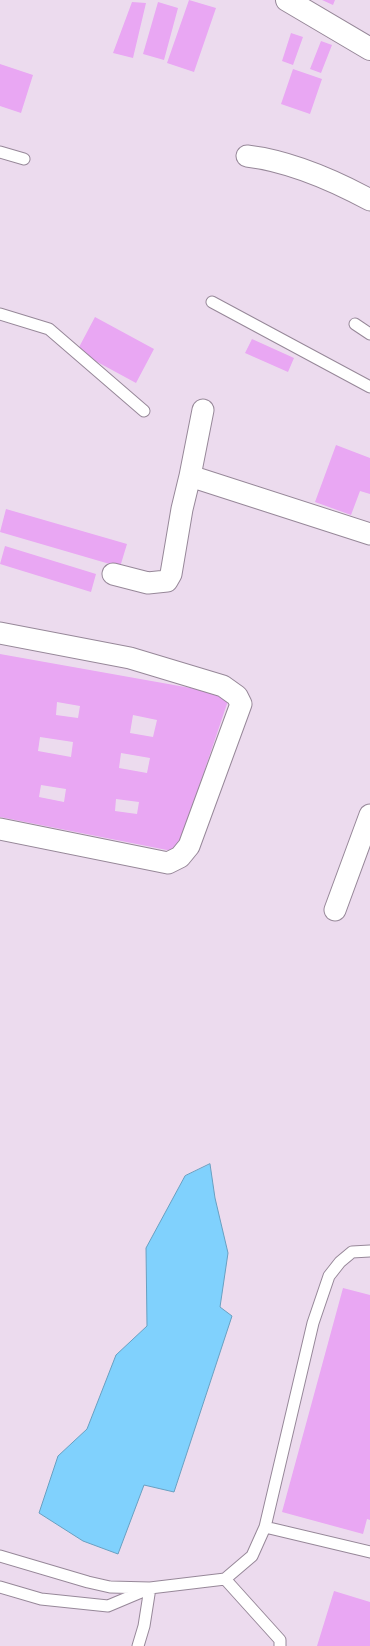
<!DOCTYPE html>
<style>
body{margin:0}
canvas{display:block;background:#ecdbee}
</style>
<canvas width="370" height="1646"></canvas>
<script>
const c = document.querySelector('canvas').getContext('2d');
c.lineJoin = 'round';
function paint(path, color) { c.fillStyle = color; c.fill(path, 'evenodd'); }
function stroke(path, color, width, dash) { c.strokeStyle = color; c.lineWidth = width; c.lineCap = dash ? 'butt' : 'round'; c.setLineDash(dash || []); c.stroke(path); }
const water = new Path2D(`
 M210,1164L215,1198L228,1253L220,1307L232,1316L174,1492L144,1485L118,1554L83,1541L39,1513L58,1456L87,1429L116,1355L147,1326L146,1248L185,1176Z`);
const building = new Path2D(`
 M189,0L216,8L194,72L167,63Z
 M322,0H335L333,5Z
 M132,2L146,3L133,58L113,53Z
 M158,2L178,8L164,60L143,54Z
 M291,33L303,37L293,65L282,61Z
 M321,41L332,45L321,73L310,69Z
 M0,64L33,75L21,113L0,106Z
 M293,69L322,79L310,114L281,104Z
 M95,317L154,349L136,383L77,351Z
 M252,339L294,358L288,372L245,353Z
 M336,445L370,458V494L360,491L351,515L315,502Z
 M6,509L127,544L120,567L0,532Z
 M5,546L96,574L91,592L0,564Z
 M0,654L230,695L177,852L0,817ZM57,702L80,706L78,718L56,715ZM133,715L157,720L153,737L130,733ZM40,737L73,742L71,757L38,751ZM121,753L150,758L147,773L119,768ZM41,785L66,789L64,802L39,797ZM116,799L139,802L137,814L115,811Z
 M343,1288L370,1295V1520L367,1519L363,1534L282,1512Z
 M334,1591L370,1602V1646H317Z`);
const lane = new Path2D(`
 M0,152L24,159
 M212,302L370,387
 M0,314L49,329L144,411
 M355,324L370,334
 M265,1527L370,1552
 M0,1556L88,1582L110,1587L150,1588L225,1579L252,1556L265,1527L313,1323L329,1276L340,1262L352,1252L370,1251
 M225,1579L280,1640V1646
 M0,1587L41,1599L108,1606L146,1590
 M138,1646L144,1626L150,1588`);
const street = new Path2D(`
 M247,156C289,161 333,180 370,200
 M190,476L203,410
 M113,574L148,583L167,581L171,574L182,509L190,476L370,534
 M0,633L130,658L223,686L237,696L241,704L189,846L180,857L168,863L0,829
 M335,910L370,815`);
const secondary = new Path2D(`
 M287,0L370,49`);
paint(water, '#80d1fd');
stroke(water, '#69a0c1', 1);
paint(building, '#e9a7f3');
stroke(lane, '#978899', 13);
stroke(street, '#978899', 23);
stroke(secondary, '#978899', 24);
stroke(lane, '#fff', 11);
stroke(street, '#fff', 21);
stroke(secondary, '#fff', 22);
</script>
